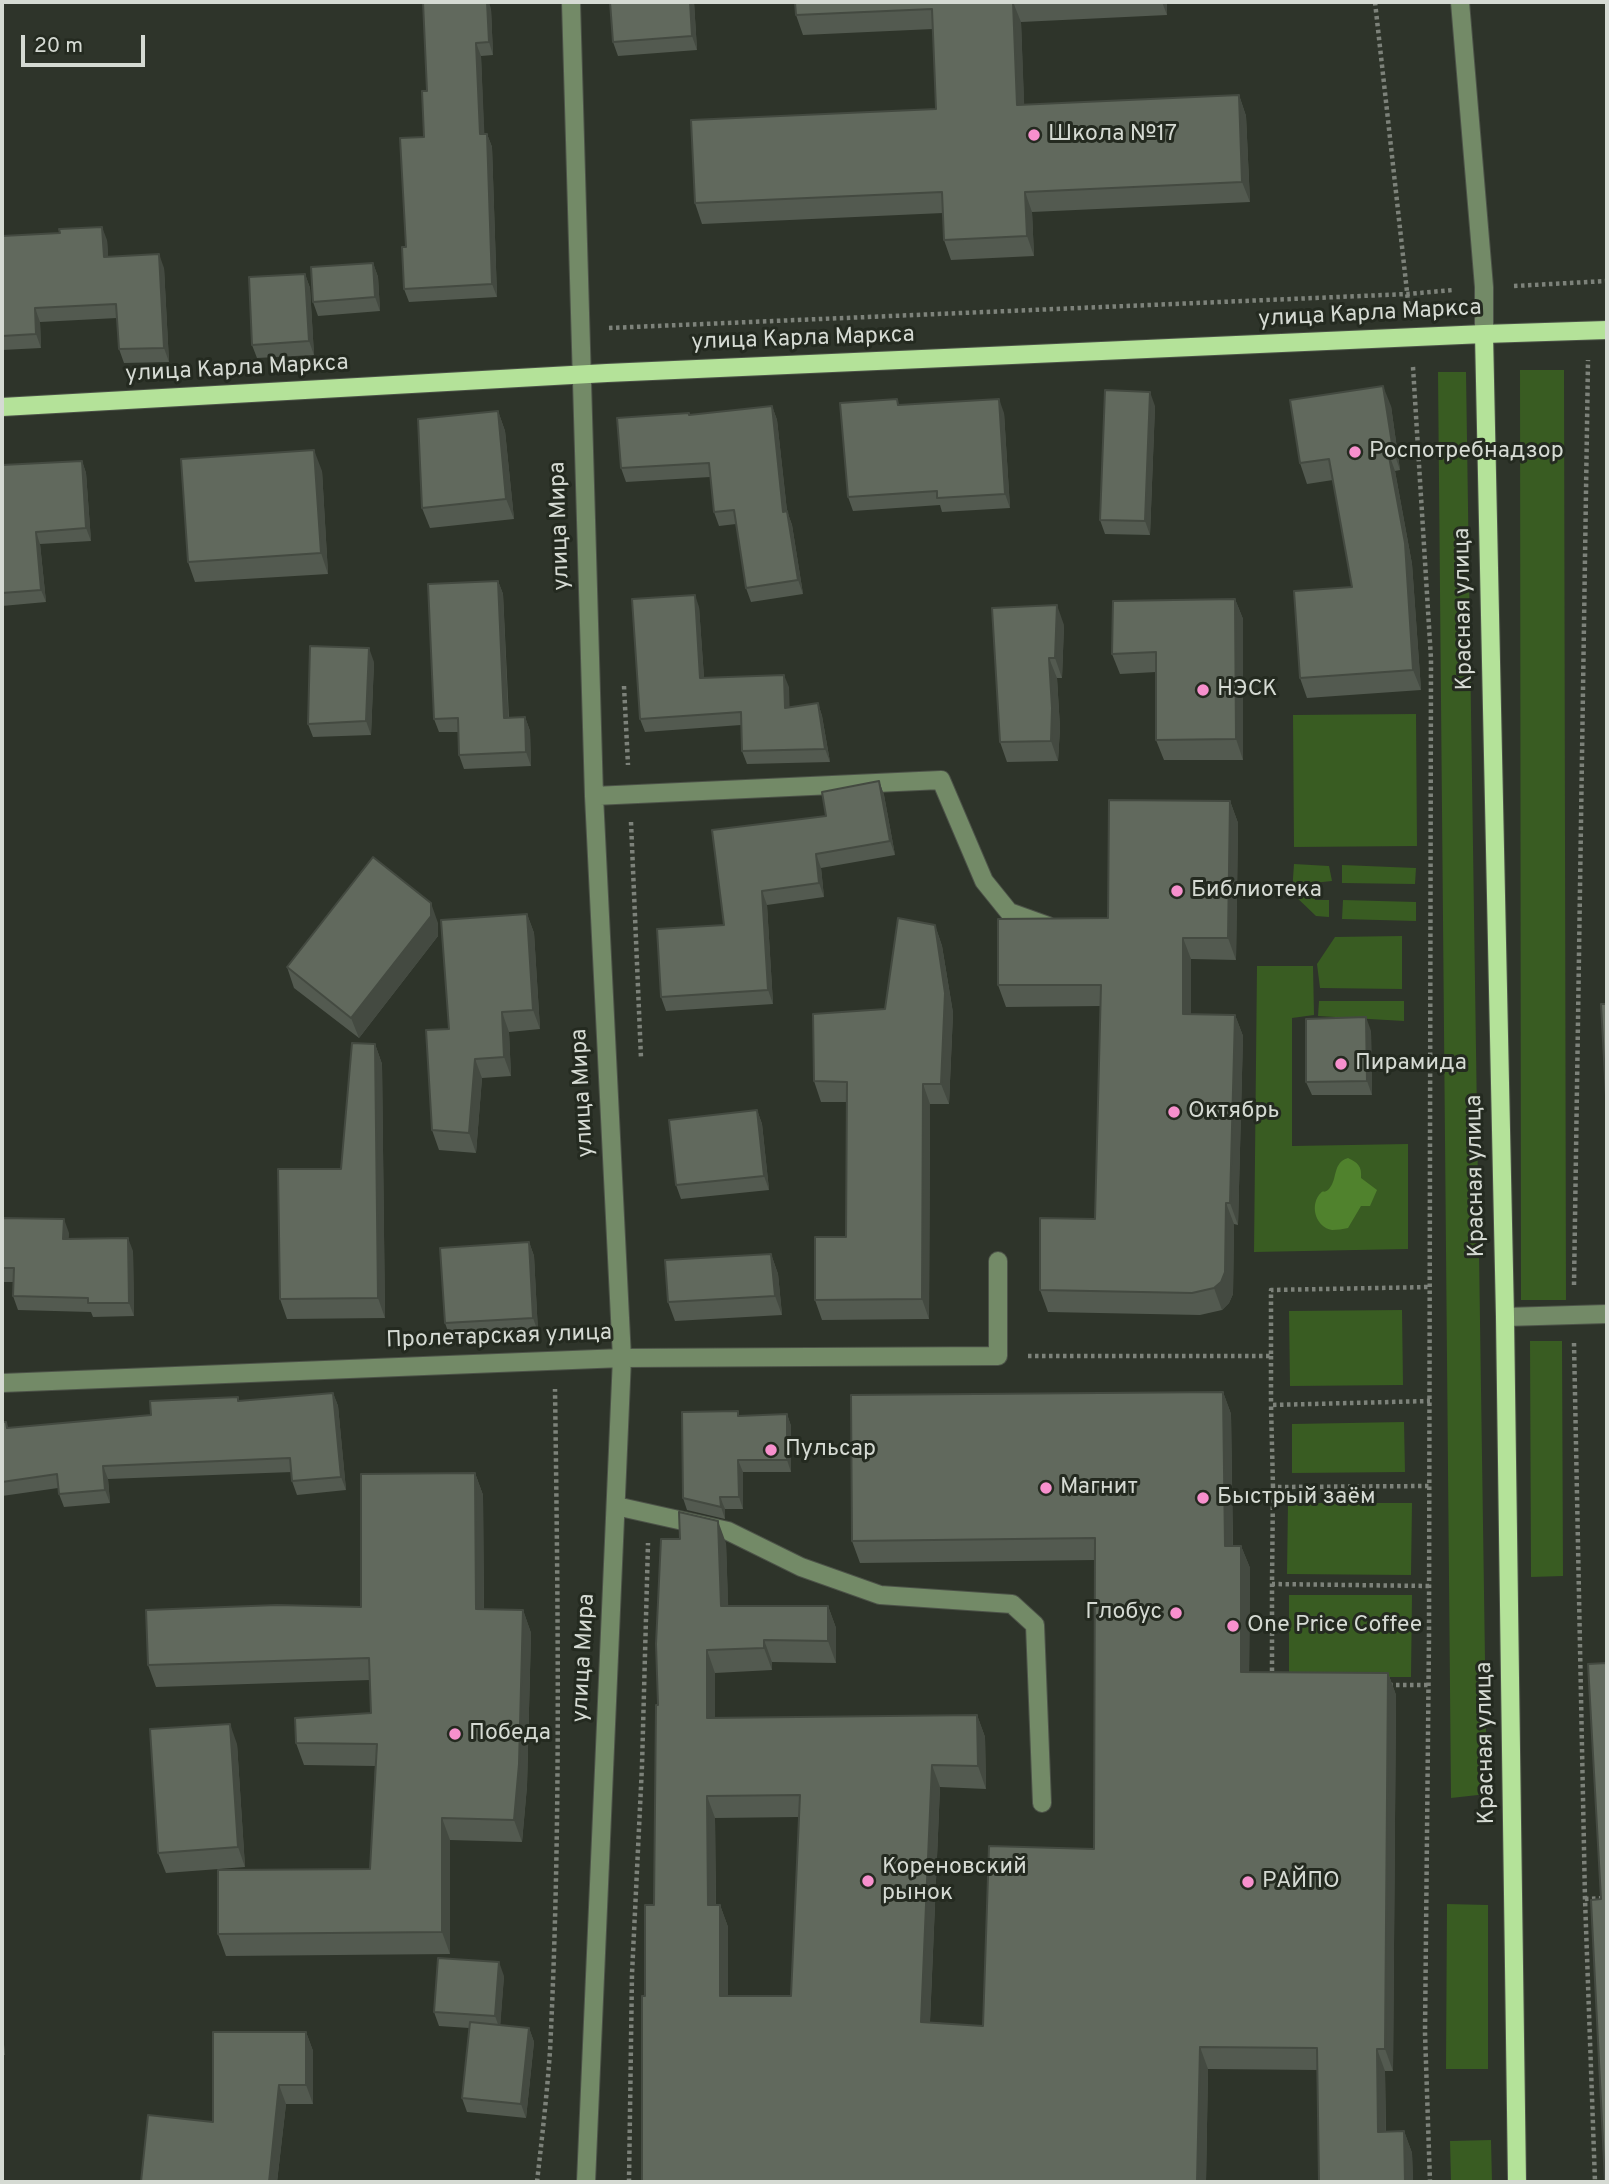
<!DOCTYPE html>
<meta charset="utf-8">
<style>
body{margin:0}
#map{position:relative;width:1609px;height:2184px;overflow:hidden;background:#2e342a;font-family:Overpass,sans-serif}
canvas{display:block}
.frame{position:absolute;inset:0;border:4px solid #d5dad3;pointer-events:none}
.scale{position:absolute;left:21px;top:35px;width:124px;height:32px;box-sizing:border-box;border:4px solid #d5dad3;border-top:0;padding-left:9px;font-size:21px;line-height:24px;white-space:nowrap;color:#d5dad3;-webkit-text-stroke:5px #242a20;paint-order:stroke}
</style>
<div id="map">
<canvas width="1609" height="2184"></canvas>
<div class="frame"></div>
<div class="scale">20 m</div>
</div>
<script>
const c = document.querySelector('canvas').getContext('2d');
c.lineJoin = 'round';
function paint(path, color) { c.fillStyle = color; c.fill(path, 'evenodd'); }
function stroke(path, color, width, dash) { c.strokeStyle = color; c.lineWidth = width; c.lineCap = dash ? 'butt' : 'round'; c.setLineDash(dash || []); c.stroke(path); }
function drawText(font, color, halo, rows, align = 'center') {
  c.font = font + ' Overpass,sans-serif'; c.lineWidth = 6; c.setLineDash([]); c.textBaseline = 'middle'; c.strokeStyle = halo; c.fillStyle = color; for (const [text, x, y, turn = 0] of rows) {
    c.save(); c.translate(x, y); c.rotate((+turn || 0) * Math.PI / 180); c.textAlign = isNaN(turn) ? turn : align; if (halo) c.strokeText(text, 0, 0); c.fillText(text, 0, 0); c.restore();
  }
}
const green = new Path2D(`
 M1520,370H1564L1566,1300H1521Z
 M1438,372H1466L1487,1794L1451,1798Z
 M1416,714L1417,846L1294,847L1293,715Z
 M1294,864L1329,866L1332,881L1313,883L1315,900H1329V917L1316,916L1292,893Z
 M1342,865L1416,868L1415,884L1342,883Z
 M1343,900L1416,902V921L1342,919Z
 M1402,936V989L1320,988L1317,964L1335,937Z
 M1257,966H1313L1314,1015L1292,1018V1146L1408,1144V1249L1254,1252Z
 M1319,1001H1404V1021L1318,1016Z
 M1402,1310L1403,1385L1290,1386L1289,1311Z
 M1530,1341H1562L1563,1576L1531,1577Z
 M1404,1422L1405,1472L1292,1473V1424Z
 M1288,1503H1412L1411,1575L1287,1574Z
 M1289,1595H1412L1411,1677H1289Z
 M1447,1904L1488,1905V2069H1446Z
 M1491,2140L1492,2182H1451L1450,2141Z`);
const water = new Path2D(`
 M1348,1158C1358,1163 1362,1166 1361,1178L1377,1190L1370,1206H1361L1348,1228C1343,1229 1337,1230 1332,1230C1316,1227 1310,1207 1319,1195C1325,1188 1322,1195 1329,1189C1338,1179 1332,1163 1348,1158Z`);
const path = new Path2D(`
 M1375,2L1409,310
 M1514,286L1607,281
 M609,328L1408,294L1453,290
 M1413,367L1431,659L1429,1637L1425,2033L1430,2182
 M624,686L628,765
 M631,822L641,1058
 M1574,1285L1588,360
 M1574,1343L1585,1899L1595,2182
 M1028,1356H1271V1290L1430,1287
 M1271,1356V1405
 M1273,1487L1271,1405L1430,1401
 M1429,1586L1272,1584L1273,1487L1429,1486
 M1272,1678V1584
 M1389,1685H1429
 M1585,1899L1607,1898
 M537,2182C542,2138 547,2094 550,2051C561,1830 558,1610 555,1389
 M629,2182L632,1974L642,1766L648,1543`);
const minor = new Path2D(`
 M571,2L594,796L622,1358L586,2182
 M1460,2L1484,287V334
 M594,796L941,780L984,881L1009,912L1048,926
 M1505,1317L1607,1314
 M2,1383L622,1358L998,1356V1261
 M616,1506L728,1531L801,1567L880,1595L1012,1604L1035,1625L1042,1803`);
const major = new Path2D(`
 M1484,334L1505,1317L1517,2182
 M2,407L607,373L1484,334L1607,330`);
const wall = new Path2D(`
 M694,2L697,50L618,56L613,42Z
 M795,2H1167V15L1021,22L1024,105L1239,95L1246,116L1250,202L1032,212L1034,256L951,260L944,240L943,213L702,224L695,203L936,109L933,29L803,35L796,15Z
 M491,9L493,55L481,56L484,134H487L492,147L497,297L409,302L404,289L406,247L424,137L427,91Z
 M2,236L107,240L108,257L164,268L169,362L124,363L119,349L117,318L40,322L41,348L2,350Z
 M373,263L378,277L380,311L318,316L313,302Z
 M305,274L310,288L314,355L257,358L252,345Z
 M897,399L899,405L1004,413L1010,508L942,512L940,505L853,511L848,497Z
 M772,406L777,420L787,511L792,525L803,594L751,602L746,588L736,524L719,526L714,512L710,477L626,482L621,468L690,415Z
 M1155,406L1150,535L1105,534L1100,520Z
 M1391,406L1400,470L1395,471L1412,564L1421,690L1307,698L1300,678L1352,587L1333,480L1307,484L1300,463Z
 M498,411L505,431L514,519L430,528L422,508Z
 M82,461L86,473L91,541L40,544L46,602L2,606V464V465Z
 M322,471L328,574L195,582L188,562Z
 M498,581L503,594L509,718L525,717L530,731L531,766L464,769L459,755L458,732H439L434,719Z
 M1235,599L1243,619V760H1164L1156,740V672L1120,674L1112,654Z
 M699,607L704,678L789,687V707L818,703L822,716L830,762L747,764L742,751L741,725L645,732L640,719Z
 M1064,625L1062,678H1057L1060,728L1058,761L1007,762L1000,742Z
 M374,662L371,735L313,737L308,724Z
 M879,781L884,795L895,855L821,868L824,897L767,905L773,1004L666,1011L661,997L724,925L826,816Z
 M1230,801L1238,823L1236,960L1191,959V1014L1235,1015L1243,1036L1238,1225L1234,1224L1233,1294L1229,1303L1222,1310L1200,1315L1048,1312L1040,1290L1095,1219L1101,1006L1006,1007L998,985L1108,918Z
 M527,914L534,933L540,1029L509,1032L511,1076L482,1078L476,1153L439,1150L432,1130L449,1029Z
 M438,923V936L359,1038L294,988L287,967Z
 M935,925L942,946L953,1013L949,1104H930L929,1319L822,1320L815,1300L846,1237L847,1102H821L814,1081L885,1009Z
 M1371,1031L1372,1095H1312L1306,1082Z
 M375,1044L382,1064L385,1318L287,1319L280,1299L341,1169Z
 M757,1110L762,1124L769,1190L681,1199L676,1185Z
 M2,1218L69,1233L68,1239L133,1251L134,1316L93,1317L91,1312L18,1310L13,1296L14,1282H2Z
 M529,1242L534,1256L538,1332L450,1337L445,1323Z
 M771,1254L778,1274L782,1315L675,1321L668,1302Z
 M1223,1392L1231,1414L1233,1546H1241L1250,1568L1249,1672L1388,1673L1396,1695L1393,2071H1385L1386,2131H1404L1412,2153L1413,2182H1319L1317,2070L1208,2069L1206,2182H642L645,1996L654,1905L658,1705L726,1543L728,1606H828L836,1628V1663L772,1662V1670L715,1673V1718L977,1715L985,1737L986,1789L940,1787L930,2022L983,2026L1094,1849L1095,1560L860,1563L852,1541ZM799,1817L791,1996H728V1927L720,1905H716L715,1818Z
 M333,1393L338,1406L346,1490L297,1495L292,1481V1472L108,1479L110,1503L64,1507L59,1494L58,1488L2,1496V1422H6L8,1428L151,1415L240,1401Z
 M738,1411L739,1416L787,1414L791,1426V1472H743V1509H725V1519L687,1510L683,1498Z
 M475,1473L483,1495L484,1610H523L531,1633L527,1786L522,1842L450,1840V1954L226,1956L218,1934L370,1869L375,1766L304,1765L296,1743L371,1713L370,1680L156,1687L148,1665L361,1607Z
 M237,1744L245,1867L166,1873L158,1853Z
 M504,1976L500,2025L529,2028L534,2042L526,2118L467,2112L462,2098L469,2028L439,2026L434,2012Z
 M2,2024L5,2055H2Z
 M306,2032L313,2051V2104H286L277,2182H141L213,2122Z`);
const shadedWall = new Path2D(`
 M487,2H489L491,9L493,55L489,42Z
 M690,2H694L697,50L692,36Z
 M1013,2L1021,22L1025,125L1017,105Z
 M1162,2H1167V15Z
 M476,43L481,56L485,147L480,134Z
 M1239,95L1246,116L1250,202L1242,182Z
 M487,134L492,147L497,297L492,284Z
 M1025,192L1032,212L1034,256L1027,236Z
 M102,227L107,240L109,271L104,257Z
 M159,254L164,268L169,362L164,348Z
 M373,263L378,277L380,311L375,297Z
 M305,274L310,288L314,355L309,341Z
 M35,308L40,322L41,348L36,334Z
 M1383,386L1391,406L1400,470L1393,450Z
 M1150,392L1155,406L1150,535L1145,521Z
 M999,399L1004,413L1010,508L1005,494Z
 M772,406L777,420L787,511L792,525L803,594L798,580L783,512Z
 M498,411L505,431L514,519L506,499Z
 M314,450L322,471L328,574L321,553Z
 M1388,451L1395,471L1412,564L1421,690L1413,670Z
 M82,461L86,473L91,541L86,528Z
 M36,532L40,544L46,602L41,590Z
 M498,581L503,594L509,732L504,718Z
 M695,595L699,607L705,691L700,678Z
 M1235,599L1243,619V760L1236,739Z
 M1057,605L1064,625L1062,678L1055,658Z
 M369,648L374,662L371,735L366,721Z
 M1049,658L1057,678L1060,728L1058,761L1051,741Z
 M784,675L789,687L790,721L785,708Z
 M818,703L822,716L830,762L825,749Z
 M525,717L530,731L531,766L526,752Z
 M879,781L884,795L895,855L890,841Z
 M1230,801L1238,823L1236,960L1228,938Z
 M816,854L821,868L824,897L819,883Z
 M762,891L767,905L773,1004L768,990Z
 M431,903L438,923V936L359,1038L351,1018Z
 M527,914L534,933L540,1029L533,1010Z
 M935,925L942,946L953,1013L949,1104L941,1084Z
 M1183,938L1191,959V1035L1183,1014Z
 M502,1012L509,1032L511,1076L504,1057Z
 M1235,1015L1243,1036L1238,1225L1230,1203Z
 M1366,1017L1371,1031L1372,1095L1367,1081Z
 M375,1044L382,1064L385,1318L378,1298Z
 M475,1059L482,1078L476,1153L469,1133Z
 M923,1084L930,1104L929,1319L922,1299Z
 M757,1110L762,1124L769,1190L764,1176Z
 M1226,1203L1234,1224L1233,1294L1229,1303L1222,1310L1214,1288Z
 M64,1219L69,1233L68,1253L63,1239Z
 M128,1238L133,1251L134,1316L129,1303Z
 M529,1242L534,1256L538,1332L533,1318Z
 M771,1254L778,1274L782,1315L775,1296Z
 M1223,1392L1231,1414L1233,1568L1225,1546Z
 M333,1393L338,1406L346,1490L341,1477Z
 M787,1414L791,1426V1472L787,1460Z
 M738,1460L743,1472V1509L739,1497Z
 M103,1466L108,1479L110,1503L105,1490Z
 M475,1473L483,1495L484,1631L476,1609Z
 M720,1497L725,1509V1519L721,1507Z
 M718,1521L726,1543L729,1628L721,1606Z
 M1241,1546L1250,1568L1249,1694L1241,1672Z
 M828,1606L836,1628V1663L828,1641Z
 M523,1610L531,1633L527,1786L522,1842L514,1820Z
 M764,1640L772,1662V1670L764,1648Z
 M707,1650L715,1673V1740L707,1718Z
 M1388,1673L1396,1695L1393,2071L1385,2049Z
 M977,1715L985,1737L986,1789L978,1766Z
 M230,1724L237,1744L245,1867L238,1847Z
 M932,1765L940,1787L929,2044L921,2022Z
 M707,1796L715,1818L716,1927L708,1905Z
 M442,1818L450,1840V1954L442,1932Z
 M720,1905L728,1927V2018L720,1996Z
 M499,1962L504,1976L500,2030L495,2016Z
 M2,2024L5,2055L2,2045Z
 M529,2028L534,2042L526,2118L521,2104Z
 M306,2032L313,2051V2104L306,2085Z
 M1200,2047L1208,2069L1206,2182H1197Z
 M1377,2049L1385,2071L1386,2154L1378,2132Z
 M279,2085L286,2104L277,2182H269Z
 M1404,2131L1412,2153L1413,2182H1405Z`);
const building = new Path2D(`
 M423,2H487L489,42L476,43L480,134H487L492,284L404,289L402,247H406L400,138L424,137L422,91H427Z
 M610,2H690L692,36L613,42Z
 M795,2H1018H1013L1017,105L1239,95L1242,182L1025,192L1027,236L944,240L942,192L695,203L691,120L936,109L932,9L796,15Z
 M102,227L104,257L159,254L164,348L119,349L116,304L35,308L36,334L2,336V236L60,233L59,229Z
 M373,263L375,297L313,302L311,267Z
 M305,274L309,341L252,345L249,277Z
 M1383,386L1393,450L1388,451L1405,543L1413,670L1300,678L1294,591L1352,587L1329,459L1300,463L1290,400Z
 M1105,390L1150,392L1145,521L1100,520Z
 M897,399L898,405L999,399L1005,494L937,498V491L848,497L840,403Z
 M772,406L783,512L787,511L798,580L746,588L734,510L714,512L709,463L621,468L617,418L689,413V415Z
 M498,411L506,499L422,508L418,419Z
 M314,450L321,553L188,562L181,459Z
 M82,461L86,528L36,532L41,590L2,593V465Z
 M498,581L504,718L525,717L526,752L459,755L458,718L434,719L428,584Z
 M695,595L700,678L784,675L785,708L818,703L825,749L742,751L741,712L640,719L632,599Z
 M1235,599L1236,739L1156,740V652L1112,654L1113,601Z
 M1057,605L1055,658H1049L1052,708L1051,741L1000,742L992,608Z
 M310,646L369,648L366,721L308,724Z
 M879,781L890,841L816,854L819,883L762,891L768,990L661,997L657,929L724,925L712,830L826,816L822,792Z
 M1109,800L1230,801L1228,938H1183V1014L1235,1015L1230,1203H1226L1225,1272L1221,1282L1214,1288L1192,1293L1040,1290V1218L1095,1219L1101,985H998V919L1108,918Z
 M373,857L431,903V916L351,1018L287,967Z
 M527,914L533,1010L502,1012L504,1057L475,1059L469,1133L432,1130L426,1030L449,1029L441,920Z
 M898,918L935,925L945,993L941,1084H923L922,1299L815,1300V1237H846L847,1082L814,1081L813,1014L885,1009Z
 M1601,1004H1607V1115Z
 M1366,1017L1367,1081L1306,1082V1019Z
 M352,1043L375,1044L378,1298L280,1299L278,1169H341Z
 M757,1110L764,1176L676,1185L669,1120Z
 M2,1218L64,1219L63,1239L128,1238L129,1303H88V1298L13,1296L14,1268H2Z
 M529,1242L533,1318L445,1323L440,1248Z
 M771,1254L775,1296L668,1302L665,1260Z
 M1223,1392L1225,1546H1241V1672L1388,1673L1385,2049H1377L1378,2132L1404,2131L1405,2182H1319L1317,2048L1200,2047L1197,2182H642V1996H645V1905H654L656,1705H658L656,1644L661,1539H680L679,1512L718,1521L721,1606H828V1641L764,1640V1648L707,1650V1718L977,1715L978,1766L932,1765L921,2022L983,2026L989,1846L1094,1849L1095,1538L852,1541L851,1395ZM800,1795L791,1996H720V1905H708L707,1796Z
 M333,1393L341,1477L292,1481L290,1458L103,1466L105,1490L59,1494L57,1474L2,1482V1422H6L7,1428L151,1415L150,1401L238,1397V1401Z
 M738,1411V1416L787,1414V1460H738L739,1497H720L721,1507L683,1498L682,1412Z
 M475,1473L476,1609L523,1610L519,1764L514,1820L442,1818V1932L218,1934V1870L370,1869L377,1744L296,1743L295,1718L371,1713L369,1658L148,1665L146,1610L277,1605L361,1607V1474Z
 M1607,1663V2182H1605L1591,1900L1601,1899L1588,1664Z
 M230,1724L238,1847L158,1853L150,1729Z
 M438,1958L499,1962L495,2016L434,2012Z
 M470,2022L529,2028L521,2104L462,2098Z
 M213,2032H306V2085H279L269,2182H141L148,2115L213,2122Z`);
const markers = [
 [1034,135,7,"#f790cd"],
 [1355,452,7,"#f790cd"],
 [1203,690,7,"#f790cd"],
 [1177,891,7,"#f790cd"],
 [1341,1064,7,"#f790cd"],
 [1174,1112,7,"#f790cd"],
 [771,1450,7,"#f790cd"],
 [1046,1488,7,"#f790cd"],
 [1203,1498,7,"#f790cd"],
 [1176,1613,7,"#f790cd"],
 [1233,1626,7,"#f790cd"],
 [455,1734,7,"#f790cd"],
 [868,1881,7,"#f790cd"],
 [1248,1882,7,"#f790cd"]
];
const poiNames = [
 ["Школа №17",1048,135],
 ["Роспотребнадзор",1369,452],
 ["НЭСК",1217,690],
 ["Библиотека",1191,891],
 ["Пирамида",1355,1064],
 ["Октябрь",1188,1112],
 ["Пульсар",785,1450],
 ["Магнит",1060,1488],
 ["Быстрый заём",1217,1498],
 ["Глобус",1162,1613,"right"],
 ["One Price Coffee",1247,1626],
 ["Победа",469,1734],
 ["Кореновский",882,1868],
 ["рынок",882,1894],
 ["РАЙПО",1262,1882]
];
const streetNames = [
 ["улица Карла Маркса",1370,315,-3],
 ["улица Карла Маркса",803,340,-2],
 ["улица Карла Маркса",237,370,-3],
 ["улица Мира",561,526,-92],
 ["Красная улица",1465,609,-91],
 ["улица Мира",584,1093,-93],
 ["Красная улица",1477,1176,-91],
 ["Пролетарская улица",499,1338,-2],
 ["улица Мира",585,1658,-87],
 ["Красная улица",1487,1743,-91]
];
paint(green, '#395c22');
paint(water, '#50822d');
stroke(minor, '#4c5248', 20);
stroke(major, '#4c5248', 20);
stroke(path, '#7d827a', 4.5, [3.5, 3.5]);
stroke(minor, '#738a67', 18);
stroke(major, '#b4e299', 18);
paint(wall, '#535a50');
paint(shadedWall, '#444a41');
paint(building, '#61695d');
stroke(building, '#444a41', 2);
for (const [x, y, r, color] of markers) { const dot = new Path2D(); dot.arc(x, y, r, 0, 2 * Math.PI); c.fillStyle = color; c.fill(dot); stroke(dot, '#242a20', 2.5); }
drawText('23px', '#d5dad3', '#242a20', poiNames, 'left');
drawText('23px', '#d5dad3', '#242a20', streetNames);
</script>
